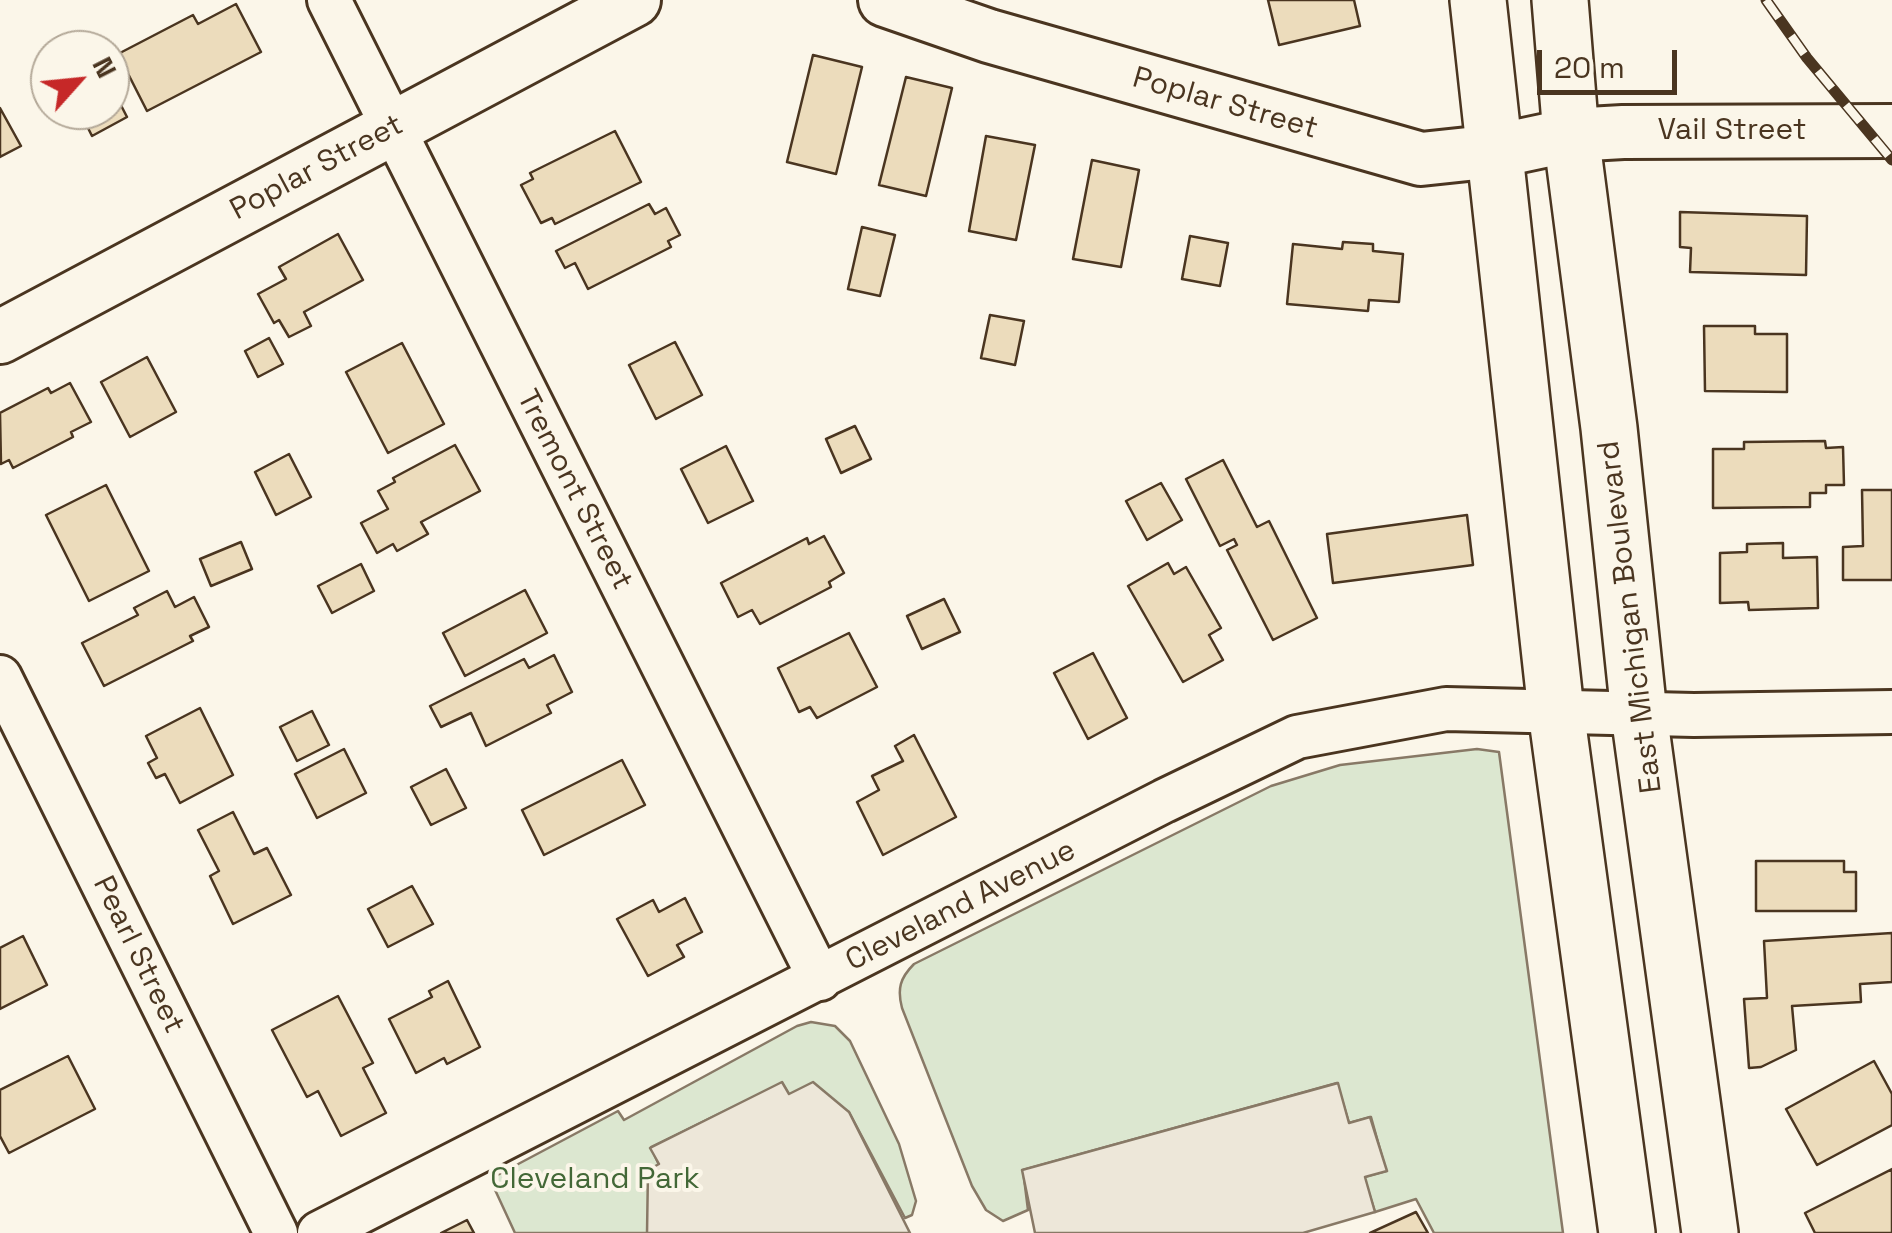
<!DOCTYPE html>
<style>
body{margin:0}
#map{position:relative;width:1892px;height:1233px;overflow:hidden;background:#fbf6e9;font-family:"Space Grotesk",sans-serif}
canvas{display:block}
.north{position:absolute;left:30px;top:30px;width:100px;height:100px;box-sizing:border-box;background:#fbf6e9;border:2px solid #b4a999;border-radius:50%;rotate:63deg;font-size:28px;font-weight:700;line-height:40px;text-align:center;color:#4a3520}
.north::after{content:'';display:block;margin:auto;width:35px;height:45px;background:#c62828;clip-path:polygon(50% 0,100% 100%,50% 72%,0 100%)}
.scale{position:absolute;left:1537px;top:50px;width:140px;height:45px;box-sizing:border-box;border:5px solid #4a3520;border-top:0;padding-left:12px;font-size:30px;line-height:35px;white-space:nowrap;color:#4a3520;-webkit-text-stroke:8px #fbf6e9;paint-order:stroke}
</style>
<div id="map">
<canvas width="1892" height="1233"></canvas>
<div class="north">N</div>
<div class="scale">20 m</div>
</div>
<script>
const c = document.querySelector('canvas').getContext('2d');
c.lineJoin = 'round';
function paint(path, color) { c.fillStyle = color; c.fill(path, 'evenodd'); }
function stroke(path, color, width, dash) { c.strokeStyle = color; c.lineWidth = width; c.lineCap = dash ? 'butt' : 'round'; c.setLineDash(dash || []); c.stroke(path); }
function drawText(font, color, halo, rows, align = 'center') {
  c.font = font + ' "Space Grotesk",sans-serif'; c.lineWidth = 8; c.setLineDash([]); c.textBaseline = 'middle'; c.strokeStyle = halo; c.fillStyle = color; for (const [text, x, y, turn = 0] of rows) {
    c.save(); c.translate(x, y); c.rotate((+turn || 0) * Math.PI / 180); c.textAlign = isNaN(turn) ? turn : align; if (halo) c.strokeText(text, 0, 0); c.fillText(text, 0, 0); c.restore();
  }
}
const green = new Path2D(`
 M1477,749L1499,752L1563,1233H1434L1416,1199L1375,1212L1364,1177L1386,1171L1371,1117L1349,1123L1337,1083L1023,1170L1028,1210L1003,1221L986,1210L972,1186L902,1008C897,989 900,978 914,964L1271,786L1340,765Z
 M811,1022L835,1026L850,1041L899,1144L916,1201L912,1215L905,1218L849,1112L789,1095L782,1083L651,1147L659,1165L647,1233H515L490,1179L618,1111L624,1120L797,1026Z`);
const parking = new Path2D(`
 M782,1082L789,1094L813,1082L849,1112L910,1233H647L648,1170L659,1164L650,1148Z
 M1338,1083L1349,1123L1370,1117L1387,1171L1365,1177L1375,1212L1303,1233H1035L1022,1170Z`);
const building = new Path2D(`
 M1268,0H1354L1360,26L1279,45Z
 M236,4L261,52L147,111L118,54L193,15L198,24Z
 M813,55L862,67L836,174L787,162Z
 M906,77L952,88L926,196L879,185Z
 M110,84L127,117L92,136L79,110H110Z
 M0,108L21,146L0,157Z
 M615,131L641,182L555,224L552,218L541,223L521,185L533,179L530,173Z
 M986,136L1035,145L1016,240L969,231Z
 M1092,160L1139,170L1121,267L1073,259Z
 M649,204L655,214L666,208L680,235L668,241L671,247L588,289L575,263L565,268L556,251Z
 M1680,212L1807,216L1806,275L1690,272L1691,248L1680,247Z
 M862,227L895,235L880,296L848,289Z
 M338,234L363,280L304,312L311,326L289,337L279,320L274,323L258,294L286,279L279,267Z
 M1190,236L1228,243L1220,286L1182,279Z
 M1343,242L1373,244V251L1403,254L1399,302L1369,300L1368,311L1287,304L1293,244L1342,249Z
 M990,315L1024,321L1015,365L981,358Z
 M1704,326H1755V334H1787V392L1705,391Z
 M269,338L283,364L258,377L245,351Z
 M675,342L702,395L656,419L629,365Z
 M402,343L444,424L388,453L346,372Z
 M147,357L176,412L130,437L101,382Z
 M70,383L91,422L71,432L73,437L13,468L9,460L1,464L0,413L48,388L51,393Z
 M855,426L871,459L841,473L826,439Z
 M1825,441L1826,448L1843,447L1844,485H1826V493H1810V507L1713,508V449H1744V442Z
 M455,445L480,491L421,522L428,534L397,551L393,544L377,553L361,523L388,509L378,491L395,482L393,478Z
 M726,446L753,501L708,523L681,469Z
 M289,454L311,497L276,515L255,472Z
 M1223,460L1257,527L1269,521L1317,618L1273,640L1227,550L1237,545L1234,539L1220,546L1186,479Z
 M1161,483L1182,520L1147,540L1126,501Z
 M106,485L149,571L89,601L46,515Z
 M1862,490H1892V580H1843V547L1863,546Z
 M1467,515L1473,565L1333,583L1327,534Z
 M824,536L844,573L829,582L831,587L760,624L752,610L738,617L721,583L807,538L809,544Z
 M241,542L252,569L211,586L200,559Z
 M1783,543V558L1817,557L1818,608L1749,610L1748,602L1720,603V553L1747,552V544Z
 M1168,563L1174,574L1186,567L1221,628L1209,635L1223,660L1183,682L1128,586Z
 M361,564L374,591L332,613L318,586Z
 M525,590L547,633L465,676L443,633Z
 M167,591L175,607L194,597L209,627L190,636L193,641L104,686L82,643L138,615L134,608Z
 M944,599L960,632L922,649L907,616Z
 M849,633L877,687L817,718L810,707L799,712L778,668Z
 M1093,653L1127,718L1088,739L1054,673Z
 M554,655L572,692L547,705L551,713L486,746L471,713L441,727L430,706L524,659L529,668Z
 M200,708L233,775L180,803L165,774L156,778L148,763L157,758L146,736Z
 M312,711L329,745L297,761L280,727Z
 M914,735L956,817L883,855L857,802L879,790L872,776L903,761L895,746Z
 M344,749L366,793L317,818L295,774Z
 M622,760L645,805L544,855L522,810Z
 M446,769L466,808L431,825L411,787Z
 M233,812L254,854L267,848L291,895L233,924L210,876L219,871L198,830Z
 M1756,861H1844V872H1856V911H1756Z
 M412,886L433,924L388,947L368,909Z
 M685,898L702,932L677,945L684,957L648,976L617,919L653,900L659,912Z
 M1892,933V982L1860,984L1861,1002L1792,1006L1796,1050L1761,1067L1749,1068L1744,999L1767,998L1764,941Z
 M23,936L47,985L0,1009V948Z
 M448,981L480,1047L447,1064L444,1058L416,1073L389,1019L432,997L429,991Z
 M338,996L373,1063L363,1068L386,1113L341,1136L318,1091L307,1097L272,1030Z
 M68,1056L95,1109L9,1153L0,1136V1090Z
 M1874,1061L1892,1094V1125L1817,1165L1786,1109Z
 M1892,1169V1233H1815L1805,1213Z
 M1416,1212L1428,1233H1370Z
 M467,1220L474,1233H441Z`);
const minor = new Path2D(`
 M329,0L820,979
 M0,677L276,1233
 M319,1233L1164,801L1297,737L1446,709L1694,715L1892,712`);
const tertiary = new Path2D(`
 M885,0L989,36L1421,159L1496,151L1571,135L1623,132L1892,131
 M0,337L634,0`);
const primary = new Path2D(`
 M1478,0L1556,711L1627,1233
 M1560,0L1571,135L1609,428L1639,714L1710,1233`);
const rail = new Path2D(`
 M1766,0L1807,58L1892,160`);
const streetNames = [
 ["Poplar Street",1225,104,16],
 ["Vail Street",1732,131],
 ["Poplar Street",317,168,-28],
 ["Tremont Street",574,490,63],
 ["East Michigan Boulevard",1631,617,-97],
 ["Cleveland Avenue",961,906,-27],
 ["Pearl Street",138,955,64]
];
const parkNames = [
 ["Cleveland Park",595,1180]
];
paint(green, '#dce7d0');
stroke(green, '#887966', 2.5);
paint(parking, '#ede7d9');
stroke(parking, '#887966', 2.5);
paint(building, '#ecdcbc');
stroke(building, '#4a3520', 2.5);
stroke(minor, '#4a3520', 48);
stroke(tertiary, '#4a3520', 58);
stroke(primary, '#4a3520', 60);
stroke(minor, '#fbf6e9', 42);
stroke(tertiary, '#fbf6e9', 52);
stroke(primary, '#fbf6e9', 55);
stroke(rail, '#4a3520', 11);
stroke(rail, '#fbf6e9', 8, [22]);
drawText('30px', '#4a3520', '#fbf6e9', streetNames);
drawText('30px', '#436837', '#fbf6e9', parkNames);
</script>
